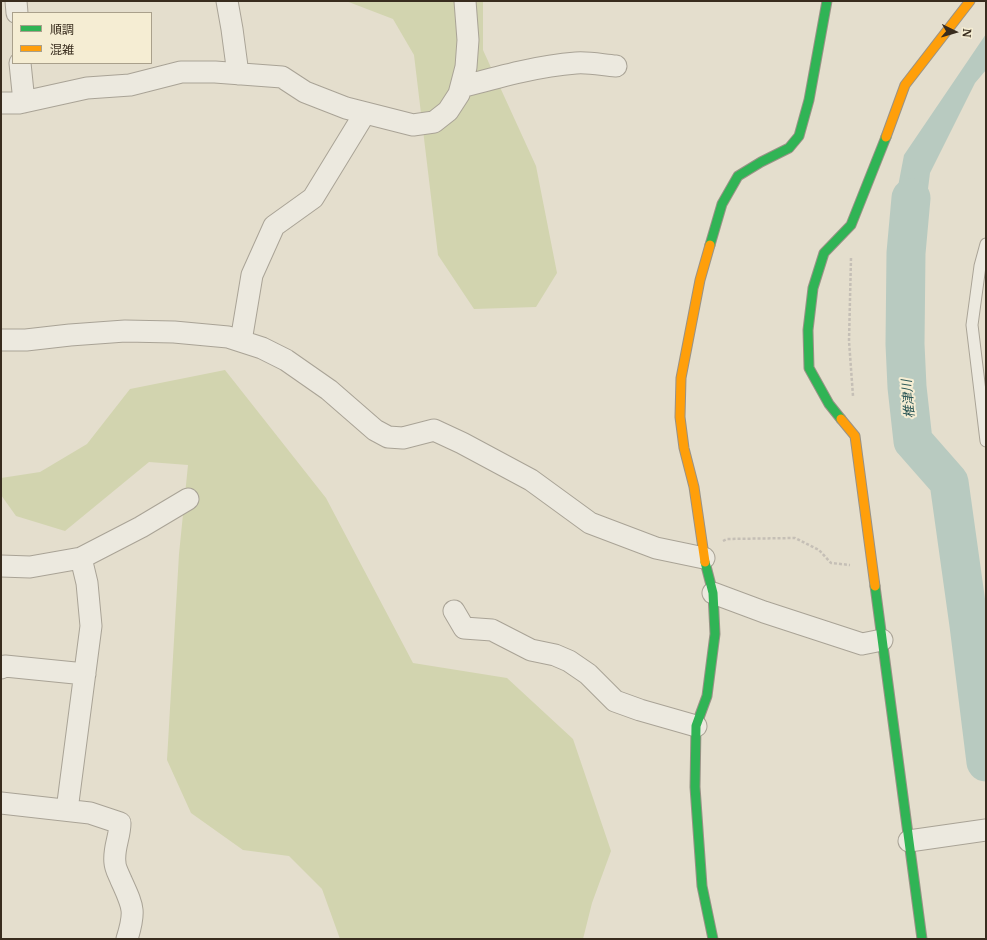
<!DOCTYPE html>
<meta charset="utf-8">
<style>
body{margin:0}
#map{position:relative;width:987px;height:940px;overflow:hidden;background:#e4decd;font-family:Merriweather,"Noto Sans JP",serif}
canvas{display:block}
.frame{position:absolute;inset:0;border:2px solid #382c1e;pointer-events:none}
.legend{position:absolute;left:12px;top:12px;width:140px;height:52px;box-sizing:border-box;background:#f5edd3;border:1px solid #a9a08b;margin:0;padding:5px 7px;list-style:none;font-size:12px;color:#382c1e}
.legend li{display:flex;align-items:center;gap:8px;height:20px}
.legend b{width:20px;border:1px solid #a9a08b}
.north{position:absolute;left:935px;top:12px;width:40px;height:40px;-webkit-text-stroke:3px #f5edd3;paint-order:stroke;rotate:95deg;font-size:11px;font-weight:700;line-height:16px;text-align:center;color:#382c1e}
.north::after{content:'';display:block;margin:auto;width:14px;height:18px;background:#382c1e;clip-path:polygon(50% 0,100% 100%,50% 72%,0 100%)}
</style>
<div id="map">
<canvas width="987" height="940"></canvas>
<div class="frame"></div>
<ul class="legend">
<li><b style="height:5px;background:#30b455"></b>順調</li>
<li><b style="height:5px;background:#ff9f0a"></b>混雑</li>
</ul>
<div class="north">N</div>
</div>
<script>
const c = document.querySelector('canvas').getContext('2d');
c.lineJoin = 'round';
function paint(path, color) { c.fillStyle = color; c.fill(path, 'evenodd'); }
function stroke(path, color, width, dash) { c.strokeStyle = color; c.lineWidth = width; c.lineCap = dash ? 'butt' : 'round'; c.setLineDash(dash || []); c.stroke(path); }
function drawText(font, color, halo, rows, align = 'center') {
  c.font = font + ' Merriweather,"Noto Sans JP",serif'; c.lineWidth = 4; c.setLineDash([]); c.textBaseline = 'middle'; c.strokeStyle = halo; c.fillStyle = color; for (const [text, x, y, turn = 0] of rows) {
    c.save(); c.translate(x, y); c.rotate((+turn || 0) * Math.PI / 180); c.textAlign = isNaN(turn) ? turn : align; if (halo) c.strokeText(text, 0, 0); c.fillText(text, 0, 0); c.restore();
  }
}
const green = new Path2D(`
 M346,1H483V50L536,166L557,273L536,307L474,309L438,255L414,55L393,19Z
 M225,370L326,498L413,663L507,678L573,739L611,851L592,903L583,939H340L322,889L289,856L243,850L191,813L167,760L179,554L188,465L149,462L65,531L16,516L1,495V478L40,472L87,444L130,389Z`);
const water = new Path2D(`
 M986,34V70L975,83L930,173L920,252L890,249L891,223L904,155Z`);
const river = new Path2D(`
 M911,198L906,253L905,344L907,387L913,441L949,482L969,625L986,762`);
const path = new Path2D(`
 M851,258L849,341L853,396
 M723,541L727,539L795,538L819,550L831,563L850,565`);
const lane = new Path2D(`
 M986,244L980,266L972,325L986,441`);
const street = new Path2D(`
 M16,1L17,13
 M227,1L232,29L238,74
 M20,63L24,102
 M461,87C498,77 537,66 576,63C589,62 603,65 616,66
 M1,103H19L87,88L130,85L181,72H215L282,77L305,92L346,108L413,125L434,122L448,111L459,94L466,67L468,40L465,1
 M1,340H26L70,335L125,331L174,332L228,337L262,348L286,360L329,390L375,430L388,437L403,438L434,430L462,443L531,480L590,523L656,548L704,558
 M241,341L252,275L274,226L313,198L365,113
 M1,566L30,567L81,558L141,527L188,499
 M713,593L764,612L862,644L882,640
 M454,611L464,628L492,630L531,650L555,655L569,661L588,674L615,701L640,710L696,726
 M1,668L5,666L85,674
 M1,803L90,813L120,823C120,837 113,849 115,863C115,868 119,875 121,880C133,907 136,910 127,939
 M67,810L91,626L87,583L81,558
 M909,841L986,830`);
const fast = new Path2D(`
 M710,245L722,204L738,176L761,162L789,148L799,136L809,100L827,1
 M841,419L829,404L809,368L808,330L813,288L824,253L851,225L886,137
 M705,562L713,593L715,634L707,696L696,726L695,787L702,886L713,939
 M875,586L922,939`);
const slow = new Path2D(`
 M886,137L905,85L970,1
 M841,419L855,436L875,586
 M705,562L694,487L684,448L680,417L681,378L700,280L710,245`);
const waterNames = [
 ["椎津川",909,399,-95]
];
paint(green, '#d2d4af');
paint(water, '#b8cac0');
stroke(river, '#b8cac0', 39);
stroke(lane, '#a9a396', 13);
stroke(street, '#a9a396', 23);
stroke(fast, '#999286', 11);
stroke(slow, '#999286', 11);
stroke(path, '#c5bfb6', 2.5, [3, 2]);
stroke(lane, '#ece9df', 11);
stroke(street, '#ece9df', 21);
stroke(fast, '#30b455', 9);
stroke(slow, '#ff9f0a', 9);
drawText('italic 13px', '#2d5857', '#f5edd3', waterNames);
</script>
